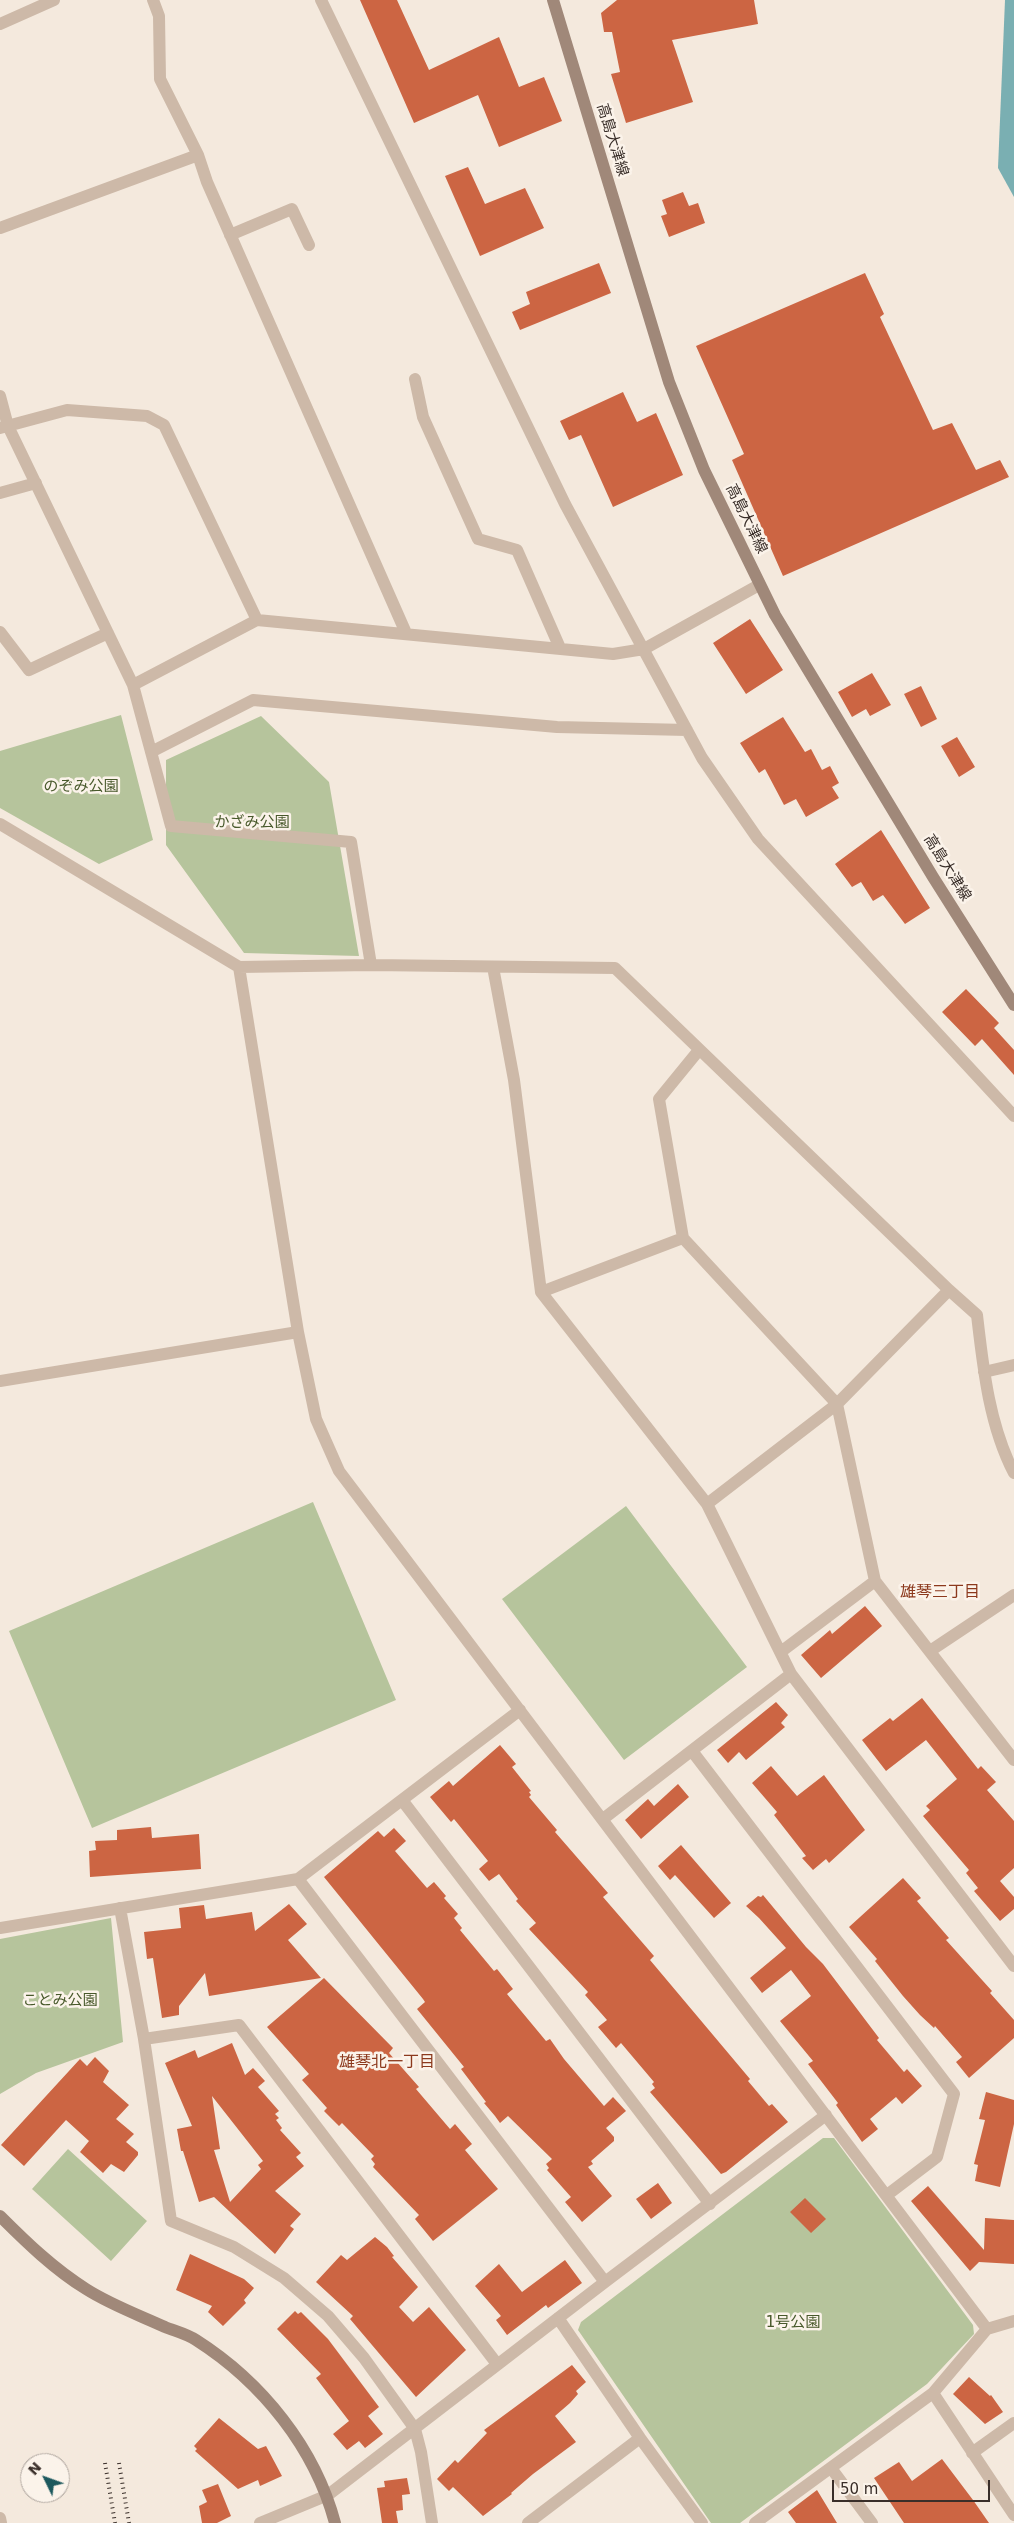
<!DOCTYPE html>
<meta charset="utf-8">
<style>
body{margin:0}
#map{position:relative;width:1014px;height:2523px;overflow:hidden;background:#f4e9dd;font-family:"DejaVu Sans",sans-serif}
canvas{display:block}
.north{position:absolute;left:20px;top:2453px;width:50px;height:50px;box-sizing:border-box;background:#fbf3ea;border:1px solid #ada49d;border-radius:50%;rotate:312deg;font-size:14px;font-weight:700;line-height:20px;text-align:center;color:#392e29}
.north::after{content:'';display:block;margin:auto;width:18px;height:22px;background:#1c585d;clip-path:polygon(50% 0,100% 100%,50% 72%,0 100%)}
.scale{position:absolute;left:832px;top:2480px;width:158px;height:22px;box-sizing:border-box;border:2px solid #392e29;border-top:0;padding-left:6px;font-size:15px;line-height:18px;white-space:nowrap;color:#392e29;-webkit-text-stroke:4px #fbf3ea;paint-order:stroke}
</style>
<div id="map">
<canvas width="1014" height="2523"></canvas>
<div class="north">N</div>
<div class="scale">50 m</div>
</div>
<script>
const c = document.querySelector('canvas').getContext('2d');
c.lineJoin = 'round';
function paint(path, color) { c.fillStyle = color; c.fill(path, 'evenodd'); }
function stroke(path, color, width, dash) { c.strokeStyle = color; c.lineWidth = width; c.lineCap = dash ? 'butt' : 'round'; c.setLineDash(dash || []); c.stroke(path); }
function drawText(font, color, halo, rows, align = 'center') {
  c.font = font + ' "DejaVu Sans","Noto Sans JP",sans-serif'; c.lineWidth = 5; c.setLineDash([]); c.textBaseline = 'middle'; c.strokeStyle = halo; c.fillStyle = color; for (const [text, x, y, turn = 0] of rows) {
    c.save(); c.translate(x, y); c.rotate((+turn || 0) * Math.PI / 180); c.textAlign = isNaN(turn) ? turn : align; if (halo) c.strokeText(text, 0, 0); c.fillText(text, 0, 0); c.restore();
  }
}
const green = new Path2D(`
 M121,715L153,840L99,864L0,808V751Z
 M261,716L329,782L359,956L244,953L166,845V760Z
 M313,1502L396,1700L92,1828L9,1631Z
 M626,1506L747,1667L624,1760L502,1599Z
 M111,1918L123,2042L36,2073L0,2094V1939Z
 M823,2138H834L973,2325L974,2334L927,2384L740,2523H711L578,2330L581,2322Z
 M68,2149L147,2221L111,2261L32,2189Z`);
const water = new Path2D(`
 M1005,0H1014V197L998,168Z`);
const building = new Path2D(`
 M360,0H397L429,70L499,37L519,87L544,77L562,121L499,147L478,95L414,123Z
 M617,0H754L758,24L672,40L693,102L626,123L611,74L620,72L612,32H604L601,13Z
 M468,167L485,204L525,188L544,228L480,256L445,176Z
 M683,192L689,206L698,203L705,223L669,237L661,216L667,214L662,200Z
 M599,263L611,293L520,330L512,312L530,304L526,292Z
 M865,273L884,314L880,317L933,430L952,423L976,470L1000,460L1009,477L783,576L732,460L744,454L696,346Z
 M623,392L637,422L656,413L683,475L613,507L581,435L569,440L560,421Z
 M750,619L783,670L746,694L713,643Z
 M872,673L891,705L870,716L866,709L852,717L838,692Z
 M921,686L937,719L921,727L904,694Z
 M783,717L805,752L811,749L822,770L830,766L839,783L832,787L839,798L806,817L796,799L784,805L765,769L759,773L740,743Z
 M957,737L975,767L959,777L941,746Z
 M881,830L930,908L905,924L883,895L873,901L861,882L852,887L835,864Z
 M966,989L999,1023L994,1028L1014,1050V1075L982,1039L975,1046L942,1012Z
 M865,1606L882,1626L821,1678L801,1655L830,1630L832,1634Z
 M922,1698L978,1769L981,1766L996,1782L987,1790L1014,1821V1868L1000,1881L1014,1897V1909L1000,1921L974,1891L978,1888L966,1873L969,1870L923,1816L930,1810L926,1806L957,1779L926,1740L886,1771L862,1740L890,1718L893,1721Z
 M776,1702L788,1715L781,1723L785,1727L746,1760L739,1752L728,1763L717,1750Z
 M500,1745L516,1764L512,1767L531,1791L529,1792L531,1795L529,1797L557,1830L555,1832L608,1893L603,1897L654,1956L650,1960L750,2079L748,2081L769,2106L772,2104L788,2122L726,2172L721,2174L650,2092L655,2088L652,2084L654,2082L621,2043L616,2048L598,2027L607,2020L585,1995L588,1992L529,1929L536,1923L516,1901L518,1899L499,1874L489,1881L479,1869L488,1861L454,1819L451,1822L430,1797L449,1781L453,1786Z
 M771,1766L797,1796L824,1775L865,1830L829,1863L826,1859L813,1870L802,1858L806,1856L774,1815L777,1812L752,1783Z
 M678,1784L689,1797L641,1839L625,1820L648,1799L654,1806Z
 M151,1827L152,1838L199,1834L201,1869L90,1877L89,1851L96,1850L95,1841L117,1840V1830Z
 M394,1828L406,1841L395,1851L427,1888L434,1882L446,1896L444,1898L458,1914L454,1918L462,1928L460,1930L494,1971L497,1969L513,1989L507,1994L546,2041L550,2039L564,2059L604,2106L613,2097L626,2111L606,2128L614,2137V2141L591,2161L593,2164L588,2167L612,2196L582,2222L565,2202L571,2197L547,2170L549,2168L546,2164L552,2159L508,2116L500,2123L495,2116L484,2103L486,2102L461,2069L464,2067L417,2009L425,2002L423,1999L324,1877L378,1831L384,1837Z
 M681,1845L731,1903L714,1918L675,1875L670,1880L658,1866Z
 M903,1878L921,1898L917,1901L949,1938L946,1940L992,1991L990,1993L1014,2020V2038L969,2078L956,2062L962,2057L935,2026L934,2028L920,2015L903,1996L875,1961L877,1959L849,1927Z
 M763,1895L806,1947L823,1964L879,2038L877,2040L904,2072L907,2069L922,2086L902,2104L896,2097L870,2119L878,2129L862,2142L836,2105L838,2103L808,2064L813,2061L780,2021L811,1996L791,1970L762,1993L750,1978L786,1948L759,1918L746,1906L758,1896L761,1897Z
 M289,1904L307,1924L288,1940L321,1978L209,1996L205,1973L179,2006V2015L162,2018L153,1958L147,1959L144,1932L181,1928L179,1908L204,1905L206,1919L252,1912L255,1931Z
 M324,1978L393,2048L389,2053L419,2087L416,2089L450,2129L455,2124L472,2144L465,2150L498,2189L433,2241L415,2219L419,2215L373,2167L375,2164L371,2159L374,2156L342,2123L339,2126L324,2111L327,2108L302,2080L309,2074L267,2027Z
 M232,2043L245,2075L253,2068L265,2081L258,2087L279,2111L275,2114L279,2118L276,2120L282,2128L280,2130L301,2153L296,2157L304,2166L275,2191L301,2214L290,2226L294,2229L275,2254L214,2197L199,2202L183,2151H181L177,2129L192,2126L165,2063L195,2050L198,2058ZM212,2096L263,2161L258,2165L261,2169L230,2202L214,2150L220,2149Z
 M95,2057L109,2071L103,2082L129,2105L116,2119L134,2134L126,2142L138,2152V2155L124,2172L111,2164L103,2173L80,2152L89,2141L66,2120L24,2166L1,2145L80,2059L87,2066Z
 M986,2092L1014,2100V2124L1000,2187L975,2181L978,2165L974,2164L985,2120L979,2119Z
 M658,2183L672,2203L651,2219L636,2199Z
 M928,2186L984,2250L985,2218L1014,2220V2264L979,2262L970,2271L911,2201Z
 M805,2198L826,2219L811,2233L790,2212Z
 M375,2237L387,2247L394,2256L392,2257L418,2287L399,2307L413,2322L429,2307L466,2350L416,2397L350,2319L353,2316L316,2282L341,2255L347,2260Z
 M190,2254L244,2279L254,2288L244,2300L246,2303L223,2326L208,2312L212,2306L176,2290Z
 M565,2260L582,2283L548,2308L546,2305L507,2335L496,2320L501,2316L475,2286L499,2264L522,2292Z
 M295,2311L298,2314L301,2312L328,2339L379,2407L368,2416L383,2434L365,2448L359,2441L347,2450L333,2434L349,2421L316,2378L321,2374L277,2329Z
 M572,2365L586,2382L576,2391L578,2394L570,2403L555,2416L576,2442L533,2474L511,2493L512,2494L483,2516L453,2487L449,2491L437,2479L455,2460L458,2463L487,2433L484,2430Z
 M969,2377L990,2396L991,2395L1003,2412L985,2424L953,2394Z
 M219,2418L258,2449L266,2446L282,2476L260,2486L258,2480L238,2489L195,2451L197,2449L194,2446Z
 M942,2459L973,2500L989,2523H904L874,2478L899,2462L912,2481Z
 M407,2478L410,2494L402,2495L403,2510L396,2511L398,2523H382L377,2488L385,2487L384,2481Z
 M218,2484L231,2516L217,2523H202L199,2506L207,2502L202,2490Z
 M817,2490L837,2523H796L788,2512Z`);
const street = new Path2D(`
 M153,0L159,16L160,79L198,155L207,182L406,633
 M321,0L565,504L702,758L758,839L1014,1116
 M0,24L54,0
 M0,228L198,155
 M230,235L292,209L309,245
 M415,379L423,417L478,539L517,550L560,648
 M0,396L8,426L133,685L171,826L351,842L371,965
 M0,428L67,410L147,416L164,425L257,620
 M0,493L36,483
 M0,632L29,670L108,633
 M133,685L257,620L613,654L644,649L759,585
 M151,752L253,700L557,727L687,730
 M0,824L239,967L371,965L615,968L949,1290L977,1315C983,1367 989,1425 1014,1473
 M239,967L298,1332L316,1419L339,1471L987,2329
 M493,967L514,1080L541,1292L707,1504L791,1674L1014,1966
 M699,1050L659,1099L683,1238L837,1404L875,1581L1014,1760
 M541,1292L683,1238
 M984,1372L1014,1365
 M0,1381L298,1332
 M707,1504L837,1404L949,1290
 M782,1651L875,1581
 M930,1651L1014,1595
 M692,1751L954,2094L937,2157L887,2195
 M402,1800L710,2204
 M603,1819L791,1674
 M298,1879L605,2282
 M120,1908L144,2039L171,2221L234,2247L284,2278L328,2316L364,2358L415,2429L421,2452L432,2523
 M0,1928L298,1879L520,1710
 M144,2039L239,2025L497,2364
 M558,2318L640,2438L702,2523
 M933,2393L1014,2515
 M972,2453L1014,2423
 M831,2468L872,2523
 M0,2518L1,2523
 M260,2523L328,2495L605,2282L826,2115
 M528,2523L640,2438
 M755,2523L933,2393L987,2329L1014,2321`);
const secondary = new Path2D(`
 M553,0L669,382L704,470L775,615L933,877L1014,1005
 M0,2216C27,2243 54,2269 86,2289C111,2305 139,2315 165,2327C175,2331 187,2334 196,2340C262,2382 315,2448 335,2523`);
const rail = new Path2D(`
 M105,2463L115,2523
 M119,2463L129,2523`);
const streetNames = [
 ["高島大津線",612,140,73],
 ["高島大津線",746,519,64],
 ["高島大津線",947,868,58]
];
const parkNames = [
 ["のぞみ公園",81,787],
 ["かざみ公園",252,823],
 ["ことみ公園",60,2001],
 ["1号公園",793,2323]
];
const neighbourhoodNames = [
 ["雄琴三丁目",940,1593],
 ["雄琴北一丁目",387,2063]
];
paint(green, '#b6c49c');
paint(water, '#7aafb2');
paint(building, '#cc6543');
stroke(street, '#cdb9a8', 12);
stroke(secondary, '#a08879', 12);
stroke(rail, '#392e29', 4, [1, 4]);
drawText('15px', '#392e29', '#fbf3ea', streetNames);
drawText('15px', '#48592b', '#fbf3ea', parkNames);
drawText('16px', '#8c391d', '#fbf3ea', neighbourhoodNames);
</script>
